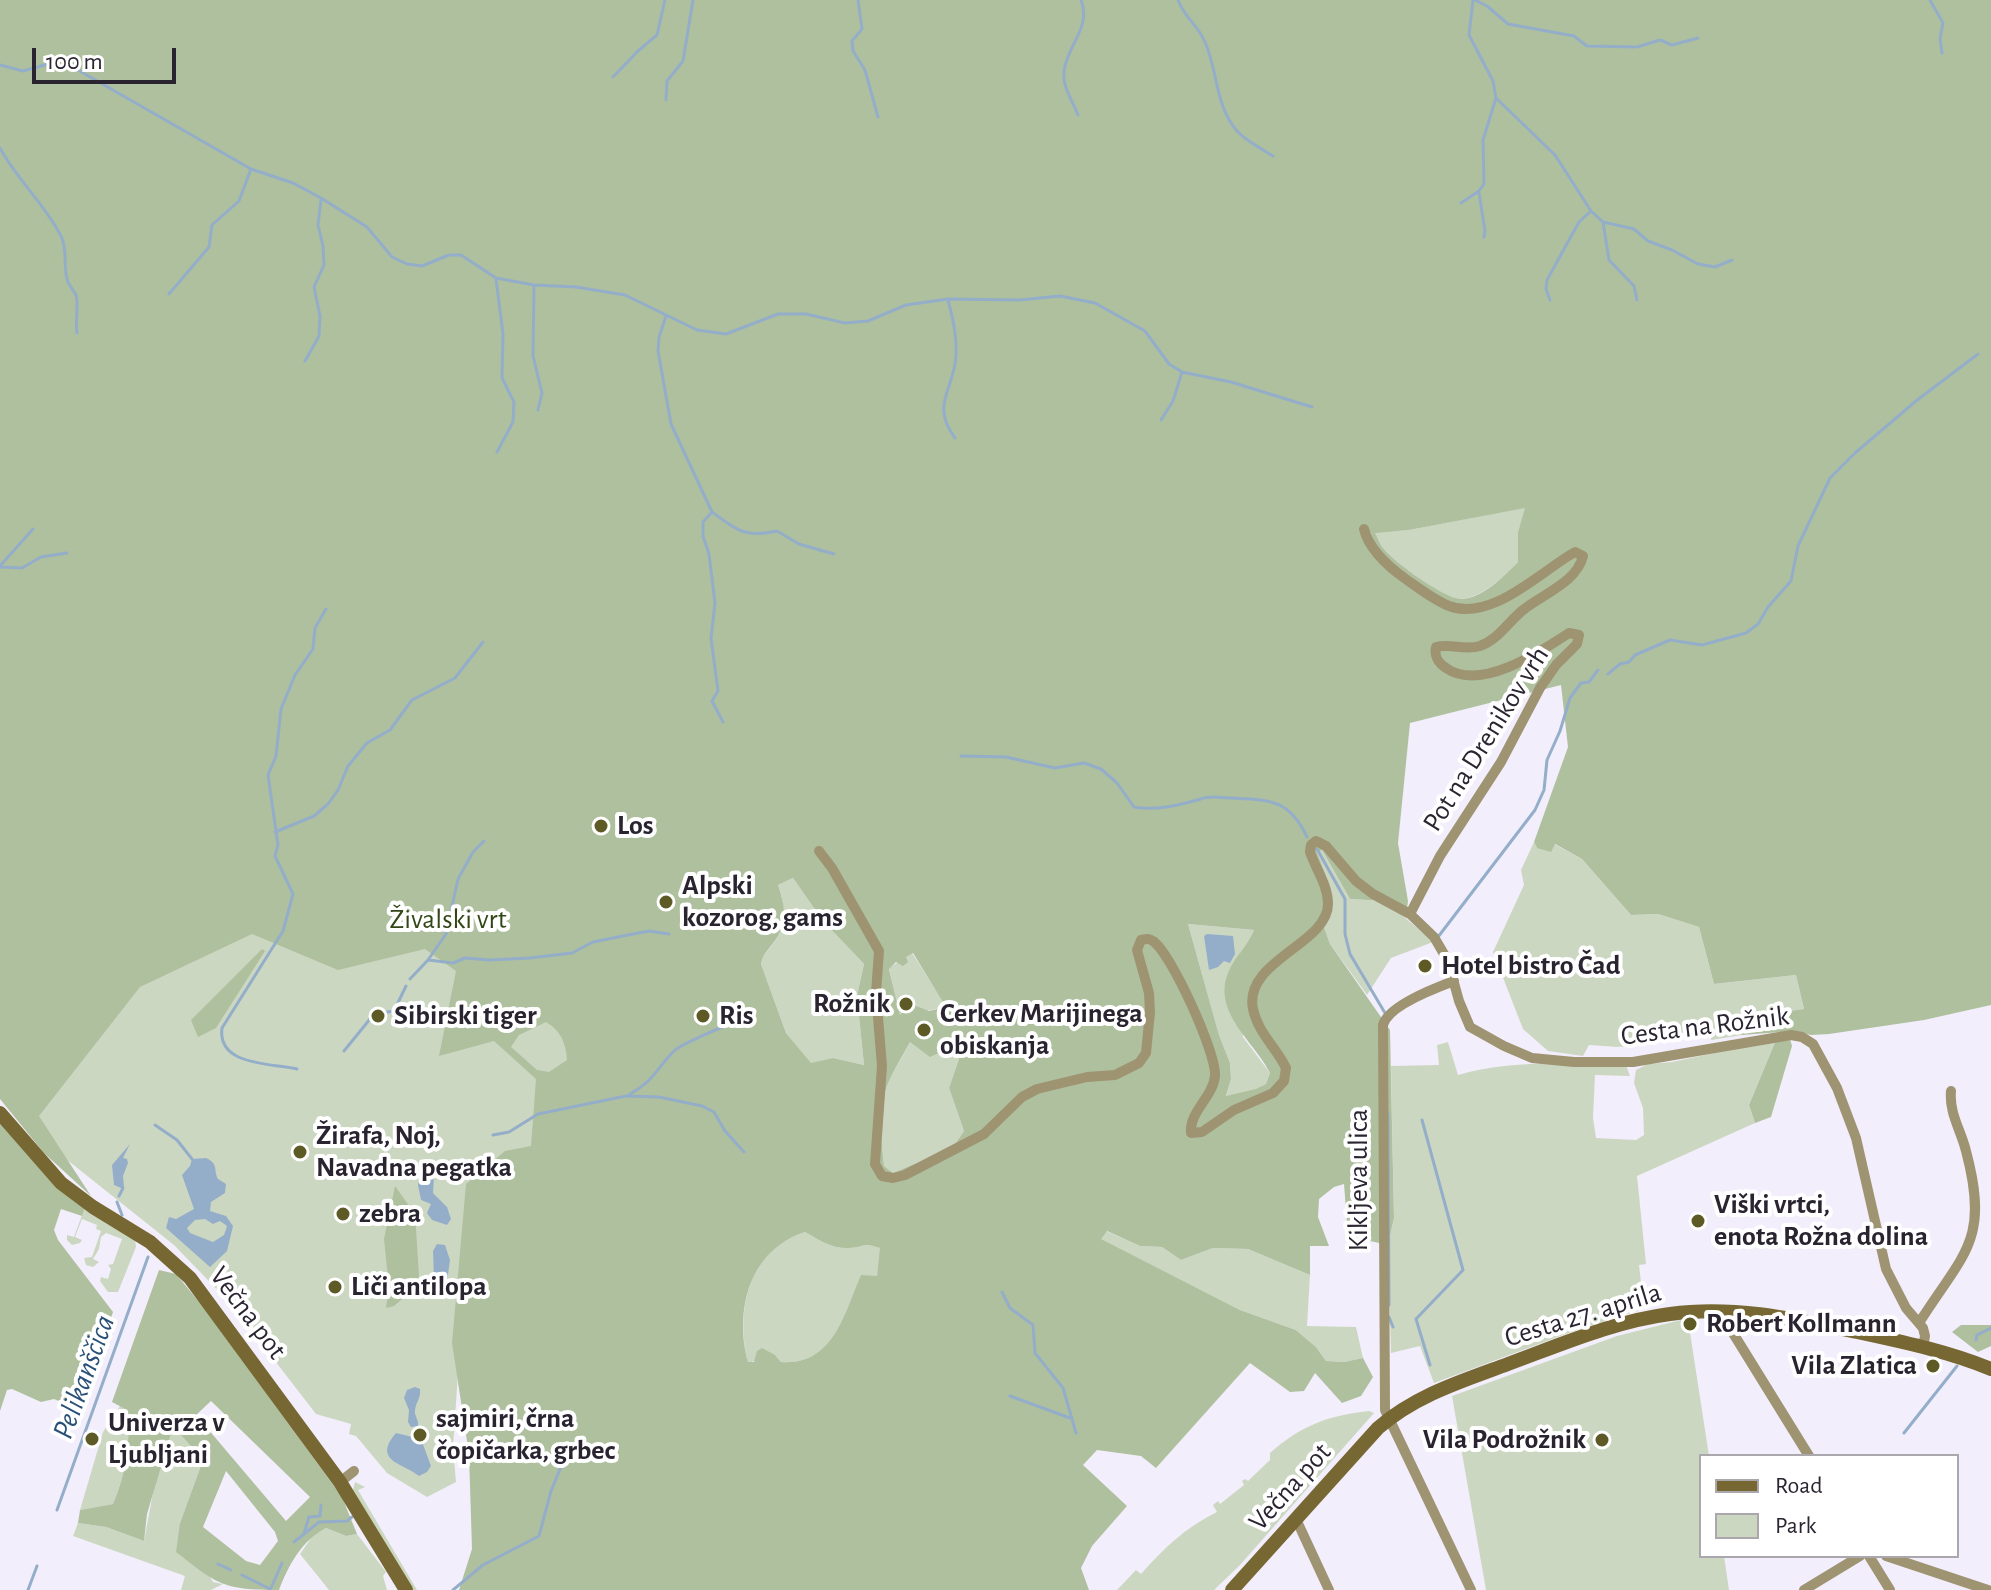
<!DOCTYPE html>
<meta charset="utf-8">
<style>
body{margin:0}
#map{position:relative;width:1991px;height:1590px;overflow:hidden;background:#f3eefc;font-family:"Alegreya Sans",sans-serif}
canvas{display:block}
.legend{position:absolute;left:1699px;top:1454px;width:260px;height:104px;box-sizing:border-box;background:#fff;border:2px solid #aaa7ad;margin:0;padding:10px 14px;list-style:none;font-size:24px;color:#2a2431}
.legend li{display:flex;align-items:center;gap:16px;height:40px}
.legend b{width:40px;border:2px solid #aaa7ad}
.scale{position:absolute;left:32px;top:48px;width:144px;height:36px;box-sizing:border-box;border:4px solid #2a2431;border-top:0;padding-left:10px;font-size:24px;line-height:28px;white-space:nowrap;color:#2a2431;-webkit-text-stroke:6px #fff;paint-order:stroke}
</style>
<div id="map">
<canvas width="1991" height="1590"></canvas>
<ul class="legend">
<li><b style="height:10px;background:#776833"></b>Road</li>
<li><b style="height:22px;background:#ccd7c2"></b>Park</li>
</ul>
<div class="scale">100 m</div>
</div>
<script>
const c = document.querySelector('canvas').getContext('2d');
c.lineJoin = 'round';
function paint(path, color) { c.fillStyle = color; c.fill(path, 'evenodd'); }
function stroke(path, color, width, dash) { c.strokeStyle = color; c.lineWidth = width; c.lineCap = dash ? 'butt' : 'round'; c.setLineDash(dash || []); c.stroke(path); }
function drawText(font, color, halo, rows, align = 'center') {
  c.font = font + ' "Alegreya Sans",sans-serif'; c.lineWidth = 8; c.setLineDash([]); c.textBaseline = 'middle'; c.strokeStyle = halo; c.fillStyle = color; for (const [text, x, y, turn = 0] of rows) {
    c.save(); c.translate(x, y); c.rotate((+turn || 0) * Math.PI / 180); c.textAlign = isNaN(turn) ? turn : align; if (halo) c.strokeText(text, 0, 0); c.fillText(text, 0, 0); c.restore();
  }
}
const green = new Path2D(`
 M1526,507L1518,532V562C1504,576 1482,598 1461,599C1445,600 1393,561 1383,548C1380,544 1377,537 1374,532L1409,530Z
 M1534,842L1537,848L1554,844L1582,859L1631,915L1658,914L1699,927L1714,984L1796,975L1804,1009L1745,1017L1742,1035L1711,1040L1712,1033H1669L1645,1045L1617,1047L1589,1045L1583,1056L1548,1051L1523,1029L1493,952L1524,885L1521,870Z
 M745,843L467,1237L453,1448L456,1482L427,1497L387,1473L356,1436L349,1434L351,1424L316,1414L231,1304L174,1245L66,1159L0,1087V899Z
 M1322,850L1350,899L1386,901L1433,942L1391,958L1367,995L1330,944L1324,927L1317,853Z
 M793,878L823,921L864,964L857,996L864,1065L833,1058L811,1064L786,1033L761,964C763,952 773,947 778,936C787,919 784,902 778,885Z
 M1188,924L1254,930L1250,941L1240,953L1243,1037L1270,1073L1266,1084L1256,1090L1226,1097L1231,1079L1230,1063L1219,1035Z
 M912,953L947,1007L900,1016L889,968Z
 M950,1039L959,1059L949,1088L964,1131L953,1147L893,1173L884,1166C882,1144 878,1116 884,1095C889,1076 902,1059 910,1042L946,1045Z
 M1776,1040L1749,1105L1755,1123L1637,1176L1646,1264L1639,1265L1644,1309L1582,1328L1434,1383L1420,1346L1391,1353L1388,1245L1394,1218L1391,1066L1439,1065L1437,1045L1448,1042L1458,1075C1513,1059 1569,1064 1626,1065L1630,1076L1595,1075L1593,1118L1596,1138L1636,1140L1644,1135L1643,1108L1634,1083L1636,1070L1648,1064L1672,1062Z
 M85,1207L135,1240L136,1247L118,1292H108L100,1281L101,1277L108,1279L111,1269L108,1265L113,1264L122,1239L106,1233L101,1237L99,1249L93,1259L99,1262L93,1267L86,1265L84,1258L92,1257L101,1231L96,1229L97,1225L82,1219L75,1237L82,1240L80,1243L72,1245L67,1240V1235L74,1237Z
 M1106,1231L1140,1246L1162,1247L1181,1260L1213,1248L1248,1249L1310,1275L1307,1326L1356,1327L1363,1358L1344,1362L1326,1361L1316,1347L1296,1330L1240,1310L1100,1239Z
 M805,1232C819,1240 832,1249 849,1248C865,1248 860,1242 881,1248L877,1276H861C844,1314 833,1366 781,1362L775,1355L748,1363C735,1309 749,1250 805,1232Z
 M1685,1319L1689,1326L1709,1456H1701V1556H1724L1729,1590H1486L1452,1396L1617,1336Z
 M120,1406L127,1410C131,1444 126,1473 113,1504L80,1510L103,1432Z
 M1369,1411L1374,1413L1240,1565L1214,1590H1117L1136,1570L1141,1574C1163,1549 1186,1527 1217,1512L1213,1505L1218,1501L1220,1504L1244,1485L1242,1481L1245,1479L1248,1481L1270,1460V1453C1302,1425 1327,1416 1369,1411Z
 M167,1418L203,1460L180,1523L213,1582L223,1584L211,1590H181L185,1576L73,1536L78,1523L106,1527L144,1541Z
 M355,1482L365,1487L358,1490L417,1590H412L353,1490Z
 M326,1528L346,1536L357,1534L386,1572L383,1576L387,1590H329L300,1554L314,1534Z`);
const forest = new Path2D(`
 M0,0H1991V1005L1924,1020L1829,1034L1811,1035L1794,1031L1742,1035L1745,1017L1804,1009L1796,975L1714,984L1699,927L1658,914L1631,915L1582,859L1555,844L1551,852L1537,848L1534,842L1568,747L1561,685L1410,723L1398,843L1408,901L1406,917L1386,901L1350,899L1322,850L1317,853C1328,880 1336,899 1324,927L1330,944L1390,1030L1394,1218L1388,1245L1348,1236L1344,1184L1334,1187L1319,1199L1318,1217L1329,1246H1310V1275L1248,1249L1213,1248L1181,1260L1162,1247L1140,1246L1107,1231L1101,1239L1240,1310L1296,1330L1316,1347L1326,1361L1344,1362L1363,1358L1373,1377L1361,1396L1342,1403L1315,1373L1304,1391L1290,1392L1250,1363L1156,1468L1141,1456L1097,1450L1083,1465L1127,1506L1092,1546L1081,1568L1089,1590H459L472,1549L469,1454L452,1343L466,1184L505,1151L531,1146L536,1079L494,1041L439,1056L456,971L425,949L338,970L252,934L140,987L39,1116L91,1196L44,1153L0,1099ZM1525,508L1518,532V562C1504,576 1483,598 1462,599C1446,600 1394,562 1384,549C1380,545 1378,538 1375,533L1409,530ZM793,878L823,921L864,964L857,996L864,1065L833,1058L811,1063L786,1033L761,964C763,952 772,947 778,936C788,919 784,903 778,885ZM1188,924L1254,930C1248,946 1234,957 1228,973C1212,1013 1255,1042 1270,1073L1266,1084L1256,1089L1226,1096L1231,1079L1230,1063L1219,1035ZM913,953L946,1007L929,1011L911,1004L900,1015L889,969L896,962L903,966L908,962L906,957ZM546,1022C561,1031 566,1043 567,1060L549,1072L537,1070L511,1047L519,1035ZM950,1040L959,1059L949,1088L964,1131L953,1147L893,1173L884,1166C882,1144 878,1117 884,1095C889,1077 901,1059 910,1042L930,1057L945,1050ZM805,1232C819,1240 832,1249 849,1248C865,1248 860,1242 880,1248L877,1276L861,1275C844,1314 833,1366 781,1362L775,1355L762,1348L757,1351L754,1362H748C734,1309 750,1250 805,1232Z
 M262,949L265,951L216,1028L198,1037L191,1020Z
 M1790,1039L1792,1046L1771,1117L1755,1123L1749,1105L1776,1040Z
 M0,1121C26,1153 51,1183 85,1207L82,1216L61,1209L54,1230L58,1240L113,1312L83,1396L78,1404L70,1406L54,1399L41,1402L12,1389L7,1390L0,1411Z
 M395,1186L415,1214L419,1275L416,1287L394,1306L386,1308L389,1288L384,1239Z
 M159,1270L176,1274L204,1308L342,1497L357,1534L346,1536L326,1528C302,1540 288,1566 279,1590C224,1590 218,1585 176,1552L180,1523L203,1460L168,1420L171,1433L147,1514L144,1541L106,1527L78,1523L80,1510L113,1504C126,1473 131,1444 127,1410L112,1402ZM211,1401L310,1497L286,1521L196,1415ZM226,1471L275,1532L278,1541L260,1565L246,1561L203,1527Z
 M1961,1325H1991V1346L1978,1352L1952,1332Z`);
const water = new Path2D(`
 M1207,934L1233,936L1235,954L1230,963L1224,961L1218,967L1209,970L1204,936Z
 M130,1144L123,1158L127,1159L128,1163L123,1176L124,1187L121,1188L114,1185L112,1165Z
 M206,1158C219,1164 213,1169 218,1179L226,1184L225,1193L211,1202L210,1211L226,1216L233,1226L227,1251L210,1267L166,1228L169,1217L176,1219L194,1209L182,1175L190,1166L192,1159ZM205,1219L213,1224L220,1221L227,1226L224,1235L213,1242L190,1233L187,1228L195,1220Z
 M439,1164H446L434,1176L433,1193L447,1207L451,1219L447,1225L432,1220L427,1213L431,1204L421,1200L418,1185L420,1176Z
 M437,1244L445,1245L450,1260L447,1282L434,1279L433,1251Z
 M415,1387L420,1389C421,1398 416,1402 415,1410C414,1416 419,1419 418,1426L411,1427L408,1422L409,1410L404,1398L407,1390Z
 M396,1433L421,1439L431,1466L427,1472L419,1476C403,1463 372,1461 396,1433Z`);
const stream = new Path2D(`
 M858,0L862,29L852,41L853,51L865,70L878,117
 M1178,0C1184,17 1198,25 1205,42C1218,71 1215,106 1237,131C1246,141 1262,149 1273,156
 M1475,0L1487,6L1508,24L1574,36L1587,46L1637,47L1660,40L1672,45L1698,38
 M1930,0L1943,23L1940,38L1942,53
 M0,65L23,71L48,64L78,70L251,169L293,183L321,198L367,227L392,257L407,264L422,266L449,255H461L496,278L534,285L576,287L625,295L697,330L726,334L778,314H806L845,323L868,321L906,305L948,299L1020,300L1060,296L1095,303L1145,331L1169,364L1182,372L1231,382L1312,407
 M613,77L638,51L657,35L665,0
 M1496,98L1555,155L1591,211L1579,222L1547,280L1546,289L1550,300
 M666,100L667,81L683,61L693,0
 M1078,115C1073,102 1062,86 1064,72C1066,46 1092,28 1081,0
 M0,148C17,180 45,204 61,236C68,250 63,264 67,279C68,285 74,290 76,295C79,305 75,321 77,333
 M1479,193L1485,231L1484,237
 M1461,203L1479,191L1484,184L1483,140L1496,98L1493,81L1469,35L1473,0
 M1592,212L1603,222L1634,229L1648,241L1672,250L1698,264L1715,267L1732,260
 M1603,222L1609,260L1634,286L1637,300
 M496,279L503,334L502,378L514,402L513,422L497,452
 M534,285L533,356L542,393L538,410
 M169,294L209,247L212,225L239,201L251,169
 M948,300C953,319 957,336 956,356C954,390 930,404 955,438
 M666,316L659,337L658,351L671,424L712,512L703,522V536L709,554L715,603L711,638L718,691L712,701L723,722
 M305,361L319,336L320,316L314,287L324,265L323,246L318,225L321,200
 M1161,420L1173,401L1182,372
 M712,512C738,531 745,538 777,531L799,544L834,554
 M0,566L33,529
 M0,567L22,568L41,557L67,553
 M1608,674L1620,664L1629,662L1635,655L1670,640L1702,645L1746,633L1758,624L1768,607L1791,581L1798,546L1830,478L1855,453L1916,401L1978,354
 M961,756L1006,757L1055,768L1084,763L1101,769L1117,783L1134,807C1156,811 1180,805 1201,799C1210,795 1222,798 1231,798C1270,800 1289,799 1307,837
 M275,832L314,816L328,804L338,790L348,766L367,743L390,730L412,700L455,678L483,642
 M1317,849L1345,899V934L1350,954L1385,1013
 M1438,937L1535,810L1544,790L1547,760L1560,731L1570,698L1581,683L1589,682L1598,670
 M428,960L453,963L465,958L489,960L530,958L572,953L593,942L633,934L649,931L669,934
 M410,979L428,960L446,934L458,879L473,852L484,841
 M344,1051L374,1014L394,1011L406,986
 M297,1069C271,1063 217,1066 222,1028L283,931L293,894L275,856L278,845L268,775L276,756L281,709L295,675L313,649L315,628L326,609
 M630,1094C653,1082 657,1068 674,1051C680,1045 721,1027 731,1024
 M1388,1113L1389,1305
 M1422,1120L1463,1270L1416,1319L1430,1365
 M155,1125L177,1140L192,1159
 M493,1135L509,1132L538,1114L626,1096L659,1097L702,1106L714,1112L725,1131L744,1152
 M119,1196L123,1188
 M117,1202L122,1215
 M1002,1292L1010,1308L1033,1325L1035,1353L1063,1388L1076,1433
 M1389,1317L1393,1327
 M1976,1340L1977,1335L1991,1328
 M1010,1396L1070,1418
 M1904,1433L1957,1366
 M57,1510L148,1257
 M304,1534L309,1517L320,1516L321,1505
 M294,1542L319,1522L347,1521L352,1517
 M218,1564L231,1570
 M242,1575L270,1589
 M271,1588L282,1563
 M28,1590L37,1566
 M453,1590L483,1565L539,1536L551,1491L567,1452`);
const street = new Path2D(`
 M1364,529C1369,550 1390,568 1407,580C1420,589 1434,600 1449,606C1492,622 1541,571 1575,552L1583,556C1577,582 1543,594 1523,610C1508,622 1499,639 1480,646C1464,651 1451,643 1436,647C1434,656 1437,662 1446,668C1480,692 1540,652 1569,633L1579,635L1577,644L1556,665L1540,688L1501,762L1440,856L1410,914
 M819,851L832,868L879,951L876,993L882,1066L875,1164L882,1176L893,1178L905,1175L984,1134L1022,1097L1037,1089L1087,1077L1115,1075L1139,1063L1146,1053L1150,1012L1149,993L1137,950L1141,940C1146,939 1148,938 1153,941C1171,953 1217,1054 1215,1076C1213,1097 1189,1112 1191,1133L1202,1132L1234,1110L1273,1093L1284,1081L1286,1068C1276,1047 1258,1033 1253,1009C1243,961 1328,944 1328,904C1328,885 1316,870 1310,852L1311,845L1316,841L1326,846L1356,881L1373,894L1410,914L1434,937L1448,961L1459,1001L1470,1027L1504,1046L1532,1058L1574,1062H1633L1791,1035L1802,1037L1813,1044L1837,1088L1856,1138L1886,1269L1906,1308L1923,1328L1925,1336L1923,1347
 M1454,981C1435,988 1388,1006 1383,1025L1385,1410L1471,1590
 M1725,1311L1728,1325L1809,1456
 M1919,1323C1964,1252 1990,1241 1966,1151C1961,1130 1949,1114 1951,1091
 M340,1482L354,1471
 M1296,1519L1329,1590
 M1869,1556L1890,1590
 M1886,1556L1988,1590
 M1804,1590L1860,1556`);
const secondary = new Path2D(`
 M0,1113L61,1183L93,1207L150,1242L190,1278L340,1482L406,1590
 M1232,1590L1378,1428C1416,1395 1462,1381 1508,1364C1560,1345 1615,1321 1670,1314C1733,1305 1795,1319 1857,1332C1903,1342 1947,1351 1991,1369`);
const markers = [
 [601,826,8,"#5d5a26"],
 [666,902,8,"#5d5a26"],
 [1425,966,8,"#5d5a26"],
 [906,1004,8,"#5d5a26"],
 [378,1016,8,"#5d5a26"],
 [703,1016,8,"#5d5a26"],
 [924,1030,8,"#5d5a26"],
 [300,1152,8,"#5d5a26"],
 [343,1214,8,"#5d5a26"],
 [1698,1221,8,"#5d5a26"],
 [335,1287,8,"#5d5a26"],
 [1690,1324,8,"#5d5a26"],
 [1933,1366,8,"#5d5a26"],
 [420,1435,8,"#5d5a26"],
 [92,1439,8,"#5d5a26"],
 [1602,1440,8,"#5d5a26"]
];
const streetNames = [
 ["Pot na Drenikov vrh",1486,739,-58],
 ["Cesta na Rožnik",1705,1026,-7],
 ["Kikljeva ulica",1359,1180,-90],
 ["Večna pot",248,1313,53],
 ["Cesta 27. aprila",1583,1315,-17],
 ["Večna pot",1290,1487,-48]
];
const poiNames = [
 ["Los",617,826],
 ["Alpski",682,886],
 ["kozorog, gams",682,918],
 ["Hotel bistro Čad",1441,966],
 ["Rožnik",890,1004,"right"],
 ["Cerkev Marijinega",940,1014],
 ["obiskanja",940,1046],
 ["Sibirski tiger",394,1016],
 ["Ris",719,1016],
 ["Žirafa, Noj,",316,1136],
 ["Navadna pegatka",316,1168],
 ["Viški vrtci,",1714,1205],
 ["enota Rožna dolina",1714,1237],
 ["zebra",359,1214],
 ["Liči antilopa",351,1287],
 ["Robert Kollmann",1706,1324],
 ["Vila Zlatica",1917,1366,"right"],
 ["sajmiri, črna",436,1419],
 ["čopičarka, grbec",436,1451],
 ["Univerza v",108,1423],
 ["Ljubljani",108,1455],
 ["Vila Podrožnik",1586,1440,"right"]
];
const parkNames = [
 ["Živalski vrt",448,920]
];
const waterNames = [
 ["Pelikanščica",84,1377,-70]
];
paint(green, '#ccd7c2');
paint(forest, '#afc09e');
paint(water, '#94aeca');
stroke(stream, '#94aeca', 3);
stroke(street, '#9e9472', 10);
stroke(secondary, '#776833', 14);
for (const [x, y, r, color] of markers) { const dot = new Path2D(); dot.arc(x, y, r, 0, 2 * Math.PI); c.fillStyle = color; c.fill(dot); stroke(dot, '#fff', 3); }
drawText('28px', '#2a2431', '#fff', streetNames);
drawText('bold 28px', '#2a2431', '#fff', poiNames, 'left');
drawText('28px', '#324715', '#fff', parkNames);
drawText('italic 30px', '#295077', '#fff', waterNames);
</script>
